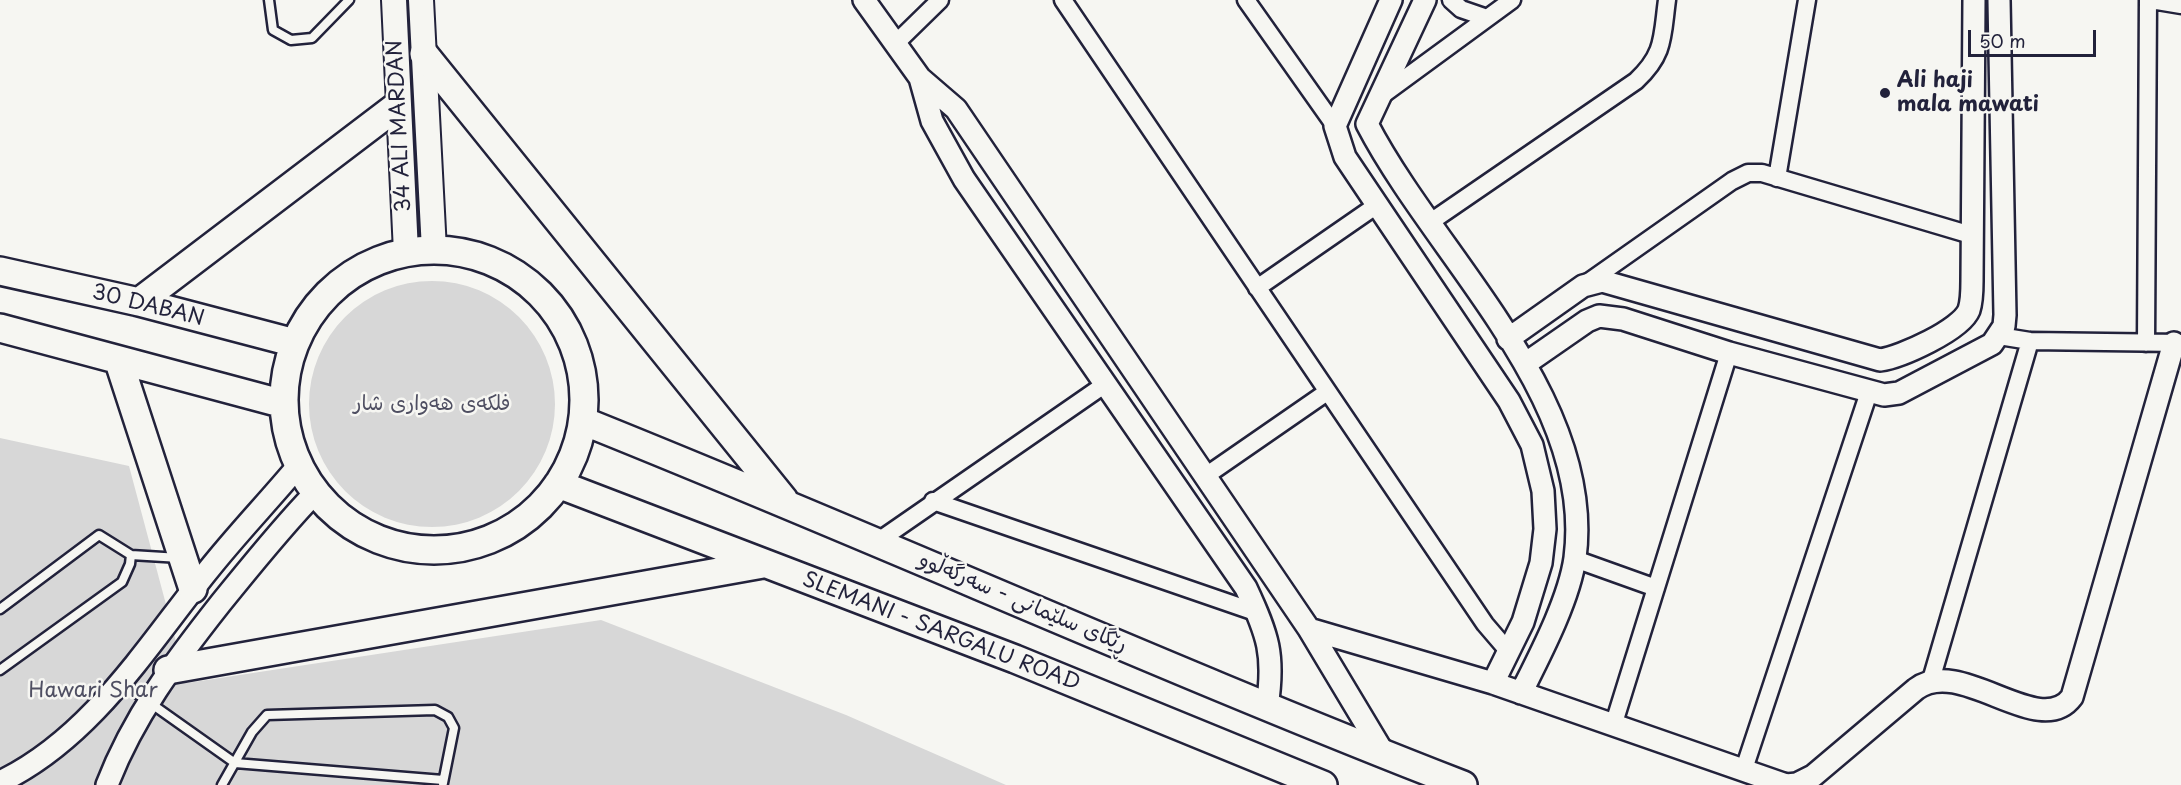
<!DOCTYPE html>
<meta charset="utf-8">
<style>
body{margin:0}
#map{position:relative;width:2181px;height:785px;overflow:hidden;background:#f6f6f2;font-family:"Playpen Sans",sans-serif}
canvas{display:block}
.scale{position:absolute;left:1968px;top:30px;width:128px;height:27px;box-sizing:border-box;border:3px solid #22223b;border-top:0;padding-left:8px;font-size:18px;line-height:21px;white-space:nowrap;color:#22223b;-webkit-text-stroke:4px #f6f6f2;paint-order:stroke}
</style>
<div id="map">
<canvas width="2181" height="785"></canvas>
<div class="scale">50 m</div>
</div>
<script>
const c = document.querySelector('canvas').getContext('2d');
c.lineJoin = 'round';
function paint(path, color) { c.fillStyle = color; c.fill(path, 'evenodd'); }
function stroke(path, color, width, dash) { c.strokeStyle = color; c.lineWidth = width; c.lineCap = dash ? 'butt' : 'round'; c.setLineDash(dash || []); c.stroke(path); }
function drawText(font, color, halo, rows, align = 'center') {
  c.font = font + ' "Playpen Sans","Playpen Sans Arabic",sans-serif'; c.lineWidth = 5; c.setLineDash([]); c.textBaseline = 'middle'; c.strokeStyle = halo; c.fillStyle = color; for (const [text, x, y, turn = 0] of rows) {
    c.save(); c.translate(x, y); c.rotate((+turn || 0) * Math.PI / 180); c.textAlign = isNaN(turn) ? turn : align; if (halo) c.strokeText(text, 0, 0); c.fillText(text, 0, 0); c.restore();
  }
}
const green = new Path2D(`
 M309 404a123 123 0 1 1 246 0a123 123 0 1 1-246 0Z
 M0,438L129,466L187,683L601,620L846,715L1006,785H0Z`);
const service = new Path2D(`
 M269,0L273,30L291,40L312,38L349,0
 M0,609L99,535L131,555L180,558
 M0,670L122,582L130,564L131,555
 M122,683L235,763L443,780
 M222,785L252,732L267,715L435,710L448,717L454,728L443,783`);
const minor = new Path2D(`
 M1063,0L1485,624L1509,652
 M1246,0L1335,126
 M1451,0L1461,9L1487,18
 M2151,0L2181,5
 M895,44L940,0
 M1381,96L1512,0
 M1777,178L1807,0
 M1429,223L1636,81C1665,54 1662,37 1667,0
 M1587,283L1732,181L1748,173H1762L1971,235
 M1257,288L1377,205
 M1999,336L2030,341L2181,343
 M2146,343L2148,0
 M1207,475L1327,392
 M933,501L1258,613
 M877,542L1104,385
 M1575,559L1656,588
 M1931,680L2030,341
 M1614,723L1729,353
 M1744,769L1869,392`);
const tertiary = new Path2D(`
 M864,0L920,78L956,109L1309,629L1384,754
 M1391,0L1335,126L1345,157L1509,401L1532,445L1543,491L1545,529L1541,563L1523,622L1493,683
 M1425,0L1367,124C1436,257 1596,398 1575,558C1569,600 1540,655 1521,693
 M920,78L932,121L964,179L1246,588C1268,635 1275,655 1267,707
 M1508,339L1583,286L1602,281L1880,360C1901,357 1961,330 1969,310C1972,301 1972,290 1972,281L1974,0
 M1525,364L1587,321L1599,316L1623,319L1729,353L1884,395L1899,393L1992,344L2004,326L2005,315L1999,0
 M1309,629L1493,683L1786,785L1797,784L1813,776L1916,689C1961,655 2039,741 2072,697L2174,343
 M0,782C90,739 146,648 206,573C235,536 268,502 298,466
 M107,785C133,717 175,661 220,604C251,566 281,528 315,493`);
const secondary = new Path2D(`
 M394,0L406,252
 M421,0L434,250`);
const primary = new Path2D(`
 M424,54L784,500
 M284 400a150 150 0 1 1 300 0a150 150 0 1 1-300 0Z
 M0,271L139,302L295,343
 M139,302L397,106
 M0,328L284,404
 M119,362L193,589
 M583,421C878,539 1167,670 1463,785
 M558,484L1015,659L1323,785
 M168,670L763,564`);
const markers = [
 [1885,93,6,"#22223b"]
];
const poiNames = [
 ["Ali haji",1897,81],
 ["mala mawati",1897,105]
];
const streetNames = [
 ["34 ALI MARDAN",400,126,-93],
 ["30 DABAN",148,306,14],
 ["ڕێگای سلێمانی - سەرگەڵوو",1023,603,23],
 ["SLEMANI - SARGALU ROAD",941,632,21]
];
const parkNames = [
 ["فلکەی هەواری شار",432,404],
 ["Hawari Shar",93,691]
];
paint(green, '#d7d7d7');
stroke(service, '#22223b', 13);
stroke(minor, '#22223b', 21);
stroke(tertiary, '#22223b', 26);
stroke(secondary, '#22223b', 28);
stroke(primary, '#22223b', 32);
stroke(service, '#f6f6f2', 8);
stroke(minor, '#f6f6f2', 16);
stroke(tertiary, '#f6f6f2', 21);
stroke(secondary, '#f6f6f2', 24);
stroke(primary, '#f6f6f2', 27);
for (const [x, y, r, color] of markers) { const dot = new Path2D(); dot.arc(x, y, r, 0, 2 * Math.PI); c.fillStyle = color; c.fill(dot); stroke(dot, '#f6f6f2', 2); }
drawText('bold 21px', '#22223b', '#f6f6f2', poiNames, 'left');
drawText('21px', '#22223b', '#f6f6f2', streetNames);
drawText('21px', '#4f4f62', '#f6f6f2', parkNames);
</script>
